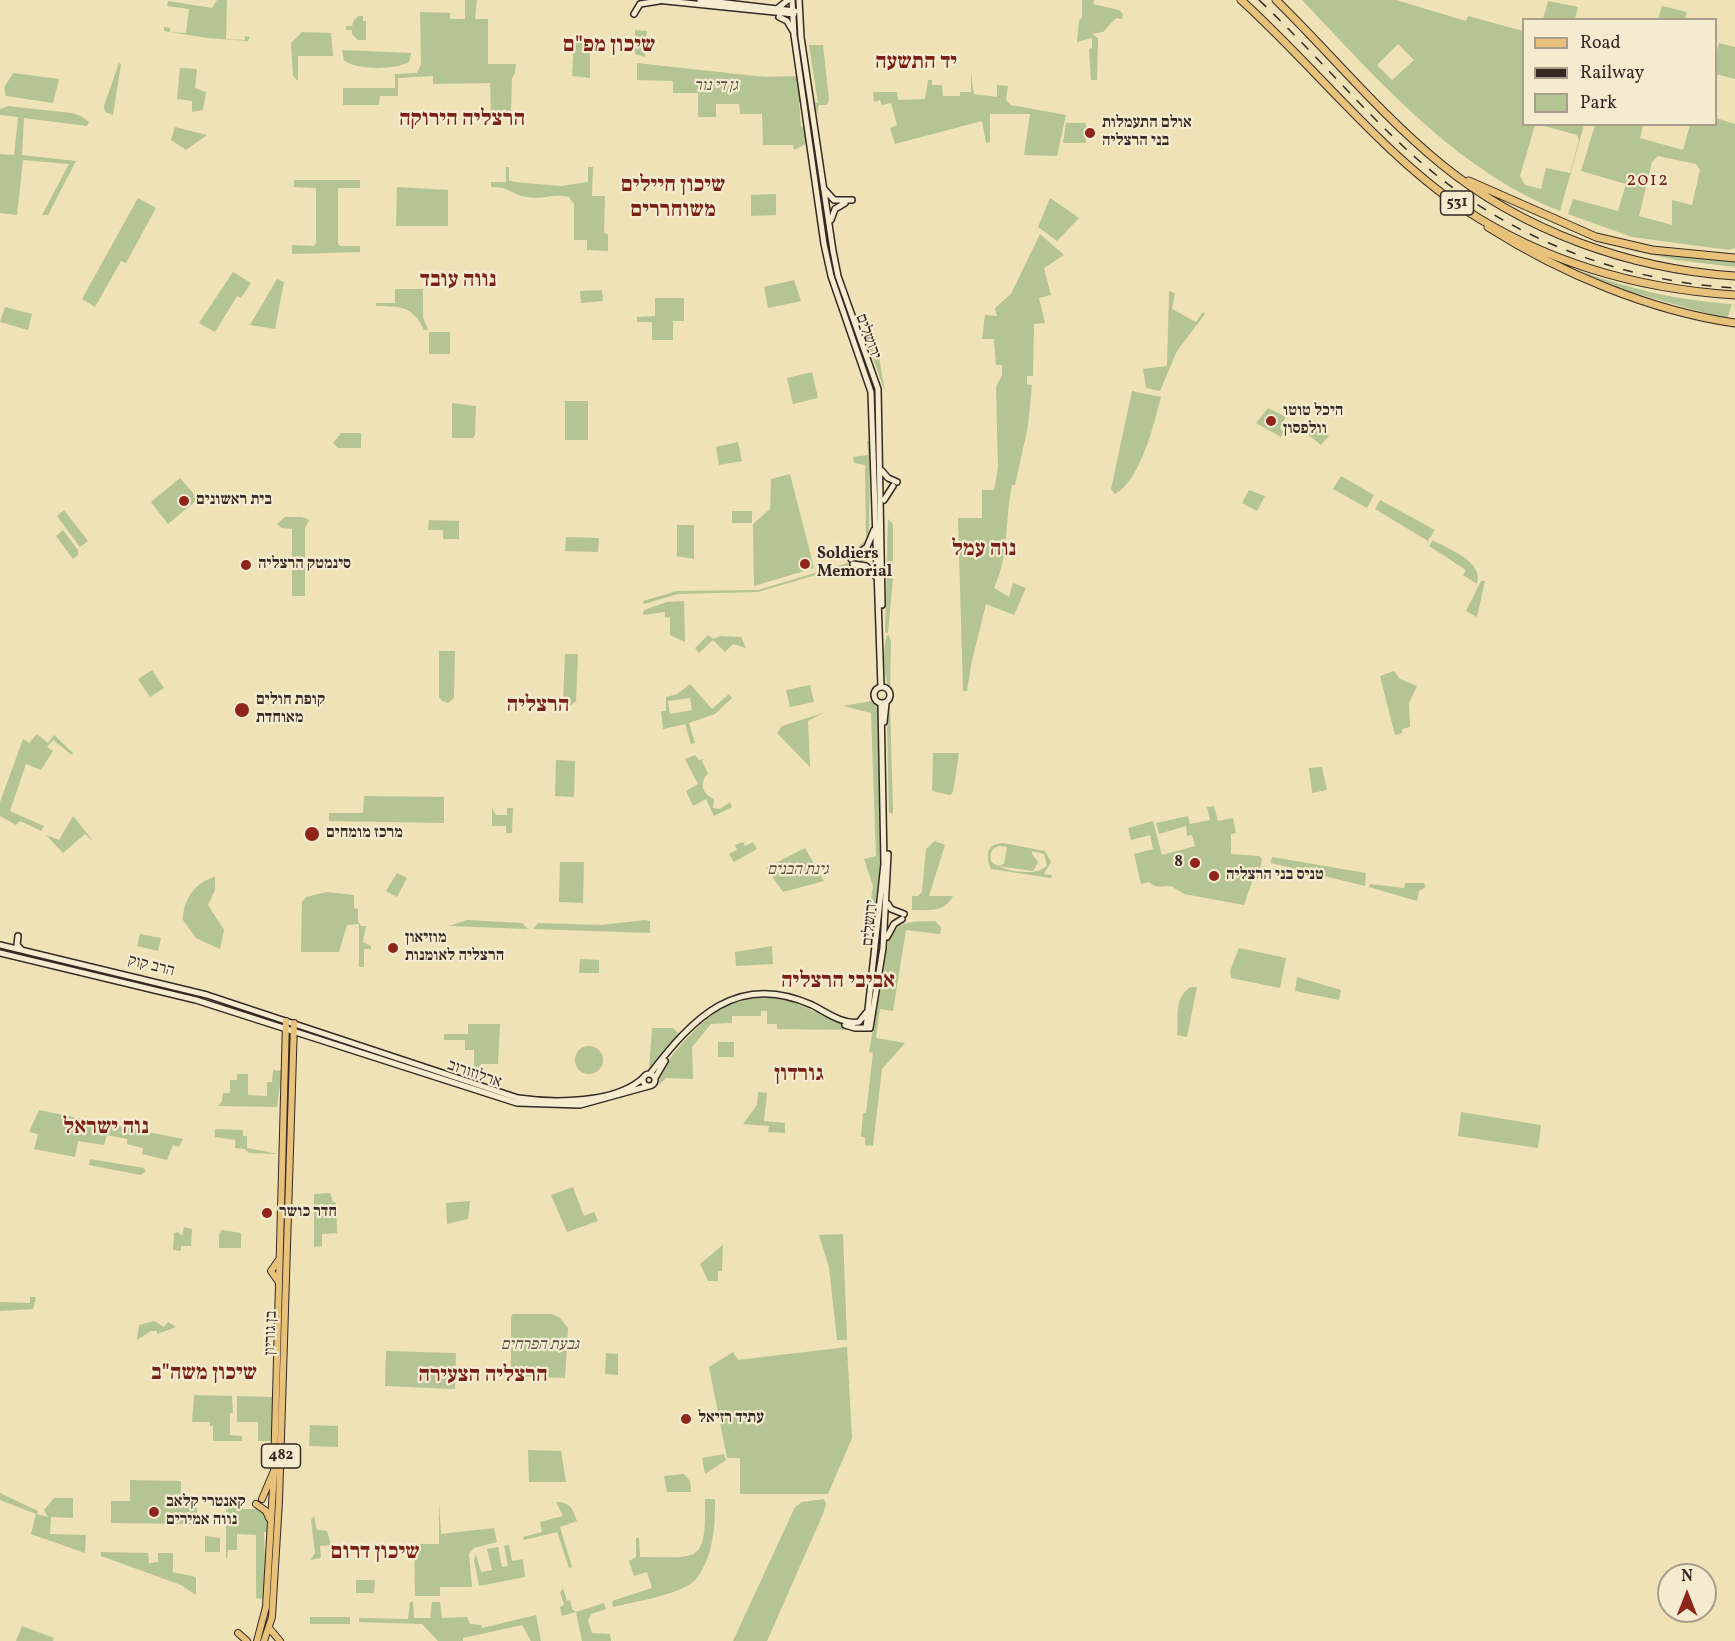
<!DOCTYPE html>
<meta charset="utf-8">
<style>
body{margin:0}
#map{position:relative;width:1735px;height:1641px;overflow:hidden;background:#efe2b6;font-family:Vollkorn,serif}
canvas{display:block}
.legend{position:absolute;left:1522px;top:18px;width:195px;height:108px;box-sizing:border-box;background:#f5ecd0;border:2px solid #a89e8b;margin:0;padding:8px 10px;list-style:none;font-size:18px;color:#352924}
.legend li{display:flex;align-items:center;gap:12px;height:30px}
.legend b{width:30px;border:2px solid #a89e8b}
.north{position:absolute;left:1657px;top:1563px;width:60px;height:60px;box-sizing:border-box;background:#f5ecd0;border:2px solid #a89e8b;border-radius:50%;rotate:0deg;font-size:16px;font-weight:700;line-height:24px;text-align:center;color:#352924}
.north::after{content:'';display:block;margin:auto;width:21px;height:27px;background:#8f2418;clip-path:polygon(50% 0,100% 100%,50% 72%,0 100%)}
</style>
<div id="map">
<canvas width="1735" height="1641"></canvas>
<ul class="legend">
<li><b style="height:8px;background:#e8c17b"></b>Road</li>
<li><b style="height:8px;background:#352924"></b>Railway</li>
<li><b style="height:16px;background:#b4c492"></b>Park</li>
</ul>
<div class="north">N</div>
</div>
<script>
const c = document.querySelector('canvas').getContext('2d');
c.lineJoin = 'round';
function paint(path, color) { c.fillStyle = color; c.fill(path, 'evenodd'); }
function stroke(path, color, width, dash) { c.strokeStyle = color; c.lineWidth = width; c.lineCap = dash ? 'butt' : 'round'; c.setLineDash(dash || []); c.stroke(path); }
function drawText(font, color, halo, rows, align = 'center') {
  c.font = font + ' Vollkorn,"Frank Ruhl Libre",serif'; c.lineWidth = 4.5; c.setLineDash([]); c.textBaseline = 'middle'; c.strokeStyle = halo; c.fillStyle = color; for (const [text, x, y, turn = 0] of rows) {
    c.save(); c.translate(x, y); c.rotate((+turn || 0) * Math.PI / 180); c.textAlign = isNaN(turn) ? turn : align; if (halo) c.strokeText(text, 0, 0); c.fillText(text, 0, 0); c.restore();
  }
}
const green = new Path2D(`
 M217,0H227L226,39L245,40V36L250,37L248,41L208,38L164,31V27L170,28V32L186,33L189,9L167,6L168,1L212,8Z
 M465,0H477L475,19H488V64H516L515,73L512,78L511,113L491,114L490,83L433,84V76L398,78V96H380L379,105H343V88H395V74L417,73L421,64L420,12L450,13V19H465Z
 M1082,0H1094L1093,4L1119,10L1123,14L1122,19L1116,18L1103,32L1092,34L1098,38L1097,80H1091L1089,49L1092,48V38L1077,42L1079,21L1082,17Z
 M1302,0H1396L1466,21L1468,16L1523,31L1524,124L1535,125L1520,176L1525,185L1541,189L1546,168L1570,173L1579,140L1577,135L1541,125H1584L1560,211C1456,170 1378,80 1302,0ZM1398,44L1414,60L1392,80L1377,65Z
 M1548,1L1578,7L1575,19H1543Z
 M1662,6L1687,12L1685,19H1658Z
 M358,16H363V21H366V40H358L352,34V30H346V26H352L354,20Z
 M635,30L647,31L645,57L635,54Z
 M302,32L331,33L333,56H298V81L293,76L291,43Z
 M574,38L590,39V78L572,76Z
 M1719,43L1735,47V79L1716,74V54Z
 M809,45H823L829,99L827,105H819L817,115L815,102L818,103Z
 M794,49L805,125L803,124L801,103H799L801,126L804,128L806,144L794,150L793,145H763L762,114H740L739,104H716V117H698V93H673V81L637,80V63L765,77L797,76Z
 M342,50L411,53L409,62C394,70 359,70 344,61Z
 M119,63L121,64L113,115L105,112L104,106Z
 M180,68L197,69L195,88L206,92L203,110L192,112V101L177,99Z
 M13,73L59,79L53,103L6,96L4,88Z
 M971,73L974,94L997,97V85L1008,86L1006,100L1011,105L1066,115L1057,156L1024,155L1030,114H990V142L986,143L982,121L895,144L890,128L897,125L891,103L882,105L880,100L874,102L873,92H897L898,100L925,99L928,80H932V85H942L943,96H960V92H971Z
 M8,106L72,113L81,116L89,122L87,126L24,118L22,155L76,161L48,215H42L69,164L23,160L17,215L0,213V154L14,155L18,117L0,115V109Z
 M1716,118L1735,124V248L1729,250L1632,237L1568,214L1573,199L1618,211L1626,184L1581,171L1595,125H1643L1640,138L1683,150L1690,125L1716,124ZM1658,156L1696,164L1700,170L1692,205L1672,200V225L1639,216L1652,162Z
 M1066,123H1086V143H1063Z
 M175,127L207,135L186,150L171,140Z
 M506,167H509V180L514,182L561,186L588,182V167H593L592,196H605L604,233L608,234V251L587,250V240H574V204L569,197C553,193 544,200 527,197C511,195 512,187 491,187V182H506Z
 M294,180H360V188H338V243L340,246H360V252L292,254V245L314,246L316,243V188L294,187Z
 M397,187L448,190V226H396Z
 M776,194V215L751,216V195Z
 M138,198L156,208L126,263L121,261L95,307L82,299Z
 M1050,198L1079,218L1057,241L1038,227Z
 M1040,234L1064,255L1044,268L1051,295L1039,298L1045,323L1034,324L1033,376H1027V384L1032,385L1028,426L1015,485H1012C1005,518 1009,557 994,588L1009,597L1013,583L1026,588L1014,615L986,604L971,665L967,691H963L958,518H982V490H994L998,468L996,387L1002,375V365H996L994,339H982L985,315L997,316L995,308L1011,294Z
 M1630,250L1735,260V267L1676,260Z
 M1562,264C1618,286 1672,300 1732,304L1727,319L1620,289Z
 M233,272L251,283L241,298L237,296L215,332L199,323Z
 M277,279L284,282L275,329L250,325Z
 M794,280L801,301L768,308L764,287Z
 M395,289H423V317L428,330H424C413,306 400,306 376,306V303H395Z
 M602,290L603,301L581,303L580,291Z
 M1169,291L1175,293L1172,309L1196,322L1203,312L1205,314L1177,351L1160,391L1146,388L1143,369L1167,366Z
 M655,298H684V321H673V340H652V322H637V317L655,316Z
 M5,307L32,314L28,330L0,322Z
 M866,323H868L869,334H875L885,392L864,333Z
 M429,332H450V354H429Z
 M812,372L818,398L793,404L787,378Z
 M1132,391L1161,397C1154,423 1141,480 1115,494L1111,489Z
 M565,401H588V440H565Z
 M452,403L476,406L475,435L473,438H452Z
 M1268,408L1286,417L1280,428L1284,432L1281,437L1256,423Z
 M1314,424L1329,436L1321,445L1306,433Z
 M341,433H361V448H338L333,443Z
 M867,441H870L869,538L858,551L846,555V552H854L866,539L865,465L854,463L853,457L868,455Z
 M738,442L742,461L719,465L716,447Z
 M790,474L814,568L754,586L753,524L770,509L771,479Z
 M1341,476L1374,495L1367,508L1333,489Z
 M180,478L198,499L168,524L151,502Z
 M1249,490L1265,496L1257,511L1242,503Z
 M1380,500L1435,530L1428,541L1375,509Z
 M64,510L88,541L80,547L57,516Z
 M732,511H752V523H732Z
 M285,517H302L309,520L305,528V596H292V529L282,528L277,524Z
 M888,519L893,524V578L888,633L885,632Z
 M429,520L459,521V539H443V530H428Z
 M677,525H694V559L677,556Z
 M63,530L78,550V555L73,559L56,536Z
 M566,537L599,538L598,552L565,551Z
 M1433,540C1449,550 1484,561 1477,584L1463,575L1466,570L1429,546Z
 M874,558L758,592L678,594L644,604L643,601L677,591L758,590L861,559Z
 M1481,581H1485L1477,617L1466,611Z
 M684,601L685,642L670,635V618L665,617V612L643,615L644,610L667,602Z
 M888,634L891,641L890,689C883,679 882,645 888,634Z
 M708,635L713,639L720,636L741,637L746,648L733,644L725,652L713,640L699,653L695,648Z
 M439,651H455L454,698L448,703L442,701L439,697Z
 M565,654H578L576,701L571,705L563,701Z
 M152,670L164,688L150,697L138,679Z
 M1394,671L1400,679L1417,686L1409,703L1410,727L1402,729V733L1395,735L1380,676Z
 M690,684L712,709L729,694L732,698L715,714L689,723L695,743L691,744L685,724L663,729L661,711H666V697L677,694ZM690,698L692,710L670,714L668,701Z
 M810,685L814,702L790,707L786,690Z
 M871,701L878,706L881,856L875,909L870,907L873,886L864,859L876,856L871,713L843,706Z
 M890,704L893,813L892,814L889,812L887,723Z
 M823,713L808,721L810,767L777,733L782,726Z
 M37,734L48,743L54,735L73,753L72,755L53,740L47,747L53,751L41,770L26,764L10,811L44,826L41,831L20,821L16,825L0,816V802L23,739L29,743Z
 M933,753H959L953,792L950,795L932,791Z
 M695,755L699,760L704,759L702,761L708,773C699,783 702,794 714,799L713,808L720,809L730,802L732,807L714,816L706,799L693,806L686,791L698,784L685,759Z
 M556,760L575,761L574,797L555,796Z
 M1322,767L1327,790L1312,793L1309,768Z
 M364,796L444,797V823L329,821V813H363Z
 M1214,806L1218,821L1233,818L1236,833L1231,834V854L1259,856L1262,859L1258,879H1253L1244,905L1184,894L1171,886C1161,886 1157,889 1149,882L1141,884L1134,854L1153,849L1150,835L1131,840L1128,828L1153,821L1162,855L1195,846L1192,835L1187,836L1186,826L1159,834L1156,823L1188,816L1190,824L1210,820L1207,807Z
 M492,808L496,815H507V808H513L512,833H506V826H492Z
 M73,816L94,842L85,834L63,853L46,835L59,840Z
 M935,841L945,845L929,896H953C944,913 930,910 912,910V896H918L922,892L926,849Z
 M743,842L745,846L753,842L757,849L734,862L729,854L737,850L735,845Z
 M1003,843L1045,851L1051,862L1044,874L1052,875L1051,878L991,869C986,857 985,844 1003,843ZM999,846L1007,847L1004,864L998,866L1033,871L1038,862L1032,854V851L1044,854L1047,865C1038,878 1000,871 991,861C989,853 992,848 999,846Z
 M805,848L824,881L783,892L766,868Z
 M1272,857L1366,873L1365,886L1271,863Z
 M560,862H584L583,903L559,902Z
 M397,873L407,878L397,897L386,891Z
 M215,877V890L208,905L224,930L220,949L196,938L183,920C183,900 195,882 215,877Z
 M1405,883H1424L1426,887L1419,891L1417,901L1369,887L1370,884L1404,888Z
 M327,892L354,895V908L358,909V921L361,926H366L363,942L371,946V949H364V967H359V924L347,925L339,952H301L302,902L306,897Z
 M467,920L522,923L528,929L449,926Z
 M645,920L650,921V933L533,929L538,923L601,925Z
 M935,921L941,927L940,934L906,930L893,1011L880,1009L876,1038L905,1043L882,1069L873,1146L865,1145V1137H861L863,1113H866L873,1053L869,1052L889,938C899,919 916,922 935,921Z
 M140,934L161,938L158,951L137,946Z
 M772,946L773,964L736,966L735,952Z
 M1239,948L1286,958L1280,988L1231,978L1230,971Z
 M580,959L599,960V973H579Z
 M1297,977L1341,990L1339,1000L1295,991Z
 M1191,987H1197L1187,1037L1177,1035C1179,1019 1173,997 1191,987Z
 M770,997L793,1002L856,1030L777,1029V1024H767V1011H761V1016H732V1023L711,1024L692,1047L693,1079L666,1078L660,1084C654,1067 708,1014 724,1007C739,1000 754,998 770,997Z
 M468,1024H500L498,1064H481V1082L474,1079V1050H465V1040H444V1034H468Z
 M652,1028H673L680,1035L649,1069Z
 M718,1042H734V1057H718Z
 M575 1060a14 14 0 1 1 28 0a14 14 0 1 1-28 0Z
 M273,1070L282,1071L277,1107L218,1106L222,1101L223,1093H230V1080H237V1074H248V1095L267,1096V1082H272Z
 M758,1092L767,1093L764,1121L785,1123V1133L768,1132L769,1126L743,1124L757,1105Z
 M39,1110L183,1139L179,1147L173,1145L167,1160L142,1154L143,1148L127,1144V1139L107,1135L104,1145L78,1141L75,1157L34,1149L38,1134L29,1132Z
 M1461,1112L1541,1125L1538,1148L1458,1136Z
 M215,1129L243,1130V1136H247V1148L278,1154L249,1153L245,1149L235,1148V1140L215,1137Z
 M90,1159L144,1168L146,1171L141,1175L89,1165Z
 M573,1187L584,1216L594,1212L598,1221L567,1232L551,1195Z
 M330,1193L333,1202L336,1203L337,1233L322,1234V1246L314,1247V1194Z
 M470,1201L468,1219L447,1224L446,1203Z
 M184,1227L192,1229L191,1246H181V1251L173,1250L174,1233L178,1232L182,1236Z
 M222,1230L241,1233V1248H219V1234Z
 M843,1234L847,1340H837L829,1267L819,1235Z
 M723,1245L722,1271H718V1281H708L700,1264Z
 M30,1297H36L33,1309L0,1311V1302L30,1303Z
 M513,1314H551L559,1317L568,1328L565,1378L511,1376V1317Z
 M154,1321L164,1327L168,1322L176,1327L157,1334V1331H151L137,1340L139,1325Z
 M847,1347L852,1438L828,1494H740V1458H727L709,1367L733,1352L738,1360Z
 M386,1351L456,1353L455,1389L385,1386Z
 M606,1353L618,1354V1375L605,1374Z
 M194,1395L232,1396L233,1413H230V1435L242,1436V1441H213V1426H210V1422H192Z
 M237,1396L273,1397V1441H258V1422H237Z
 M310,1425L338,1426V1447L309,1446Z
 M528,1450L561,1451L566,1482H529Z
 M724,1454L726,1460L705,1474L702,1458Z
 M684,1474L690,1481L691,1492H667L664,1476Z
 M130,1480L181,1481V1501L197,1502V1524L111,1523V1501H130Z
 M0,1493L38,1511L37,1514L48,1517L44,1510L54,1498H73V1518L51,1517L50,1534L86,1535L85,1553L31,1534L36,1514L0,1500Z
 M705,1499H715C715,1525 714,1556 696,1579C684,1594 633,1602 613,1607L612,1601L652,1588L647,1572L634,1576L629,1561L636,1557V1538H639L640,1557C700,1557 706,1565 705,1499Z
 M824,1499L826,1504L823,1514L767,1641H733L795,1507L802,1502Z
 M439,1502L441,1534L494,1528L497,1542L474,1548L469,1554L472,1587H440V1596H415L414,1544H439Z
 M556,1502C570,1502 573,1509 577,1521L560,1527L572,1567L569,1568L557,1532L524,1540L523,1537L542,1532L540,1522L563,1516Z
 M232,1505L238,1509H256L255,1506L258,1507L267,1516V1532H264C265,1561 267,1591 260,1620L263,1599L256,1598V1535L237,1534V1550H228L227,1559L226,1557V1510Z
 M314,1516L317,1530L327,1531L331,1545L320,1546L321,1558L310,1560L315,1553L311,1520Z
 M205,1536L220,1538V1552H205Z
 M509,1545L512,1561L523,1559L525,1577L479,1586L474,1560L476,1554L481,1572L492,1570L487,1549L498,1547L502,1567L508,1566L504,1546Z
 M101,1552L148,1553L149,1563L158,1562V1553H173V1572L196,1577V1595L181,1585L101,1556Z
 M560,1578L567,1601L570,1600L572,1609L576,1612L604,1603L606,1609L591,1614L588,1620L592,1633L610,1634L611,1641H582L576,1612L562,1616L560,1607L564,1605L560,1592L563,1589Z
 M356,1580H375L374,1593H356Z
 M410,1602H413L414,1618H430L432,1602H440L442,1618L467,1617L470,1624L481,1625L482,1628L536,1615L541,1641H531L522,1625L463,1638V1641H438L422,1624L359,1622V1618L408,1619Z
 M310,1617H350V1624H310Z
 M22,1626L54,1638L53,1641H16Z`);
const secondary = new Path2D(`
 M656,0L794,14
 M700,0L795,11
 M792,0L794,35L824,244L831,276L871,392L881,687
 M799,0L801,37L833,251L838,276L878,389L882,605
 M778,8L788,0
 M634,14L640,4L659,1
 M779,17L787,21L793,31
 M825,190L834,200H852
 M831,220L835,209L845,203
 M882,471L888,478L897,482
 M884,500L893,486
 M851,559L867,547L874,530
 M853,564L866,566L878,579
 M874 695a8 8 0 1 1 16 0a8 8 0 1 1-16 0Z
 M884,722L886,703
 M888,904L891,909L904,914
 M18,936L17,945L21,949
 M887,937L894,924L902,919
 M0,945L207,995L518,1098C553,1103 617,1104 644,1077
 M0,953L196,1000L517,1103L580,1105L649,1086
 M845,1025L855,1028H870
 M866,1028L884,864L881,703
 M870,1028L883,948L888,854
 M650,1074C693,1018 737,971 812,1005C826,1012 843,1025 859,1022L866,1013
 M643 1080a6 6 0 1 1 12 0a6 6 0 1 1-12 0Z
 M655,1078L665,1061`);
const primary = new Path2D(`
 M278,1281L271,1271L278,1261
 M262,1499L273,1473
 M256,1504L266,1511L269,1518
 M269,1628L280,1641
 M238,1633L247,1641
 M257,1641L266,1607L274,1470L286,1021
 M264,1641L272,1617L279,1501L294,1023`);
const motorway = new Path2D(`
 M1241,0C1314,66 1383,155 1464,209C1545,262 1639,289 1735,295
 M1276,0C1331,54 1381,115 1441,164C1523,231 1629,269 1735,276
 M1469,181L1596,237L1652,250L1735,258
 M1488,227C1560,273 1651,311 1735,323`);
const rail = new Path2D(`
 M1259,0C1313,51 1361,109 1416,158C1504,236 1618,281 1735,288`);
const markers = [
 [1090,133,6,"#8f2418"],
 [1271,421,6,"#8f2418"],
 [184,501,6,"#8f2418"],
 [805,564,6,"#8f2418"],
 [246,565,6,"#8f2418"],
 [242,710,8,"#8f2418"],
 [312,834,8,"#8f2418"],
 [1195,863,6,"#8f2418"],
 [1214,876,6,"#8f2418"],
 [393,948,6,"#8f2418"],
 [267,1213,6,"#8f2418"],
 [686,1419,6,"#8f2418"],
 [154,1512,6,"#8f2418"]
];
const shields = [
 [1457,203,33],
 [281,1456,39]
];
const shieldNames = [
 ["531",1457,203],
 ["482",281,1456]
];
const parkNames = [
 ["גן די נור",716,87],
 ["גינת הבנים",798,871],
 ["גבעת הפרחים",540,1346]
];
const poiNames = [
 ["אולם התעמלות",1102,124],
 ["בני הרצליה",1102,142],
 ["היכל טוטו",1283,412],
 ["וולפסון",1283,430],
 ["בית ראשונים",196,501],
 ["Soldiers",817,555],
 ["Memorial",817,573],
 ["סינמטק הרצליה",258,565],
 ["קופת חולים",256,701],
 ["מאוחדת",256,719],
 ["מרכז מומחים",326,834],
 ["8",1183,863,"right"],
 ["טניס בני הרצליה",1226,876],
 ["מוזיאון",405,939],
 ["הרצליה לאומנות",405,957],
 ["חדר כושר",279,1213],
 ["עתיד רזיאל",698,1419],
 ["קאנטרי קלאב",166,1503],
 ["נווה אמירים",166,1521]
];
const streetNames = [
 ["ירושלים",867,337,70],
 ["ירושלים",871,923,-85],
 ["הרב קוק",151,967,14],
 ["ארלוזורוב",474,1075,19],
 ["בן גוריון",272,1333,-88]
];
const neighbourhoodNames = [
 ["2012",1648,182]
];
const districtNames = [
 ["שיכון מפ\"ם",609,47],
 ["יד התשעה",916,64],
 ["הרצליה הירוקה",462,121],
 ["שיכון חיילים",673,187],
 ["משוחררים",673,212],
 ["נווה עובד",458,282],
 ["נוה עמל",984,551],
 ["הרצליה",538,707],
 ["אביבי הרצליה",838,983],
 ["גורדון",799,1076],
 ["נוה ישראל",106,1129],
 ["שיכון משה\"ב",204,1375],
 ["הרצליה הצעירה",483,1377],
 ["שיכון דרום",375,1554]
];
paint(green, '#b4c492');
stroke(secondary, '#352924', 8);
stroke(primary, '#352924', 8);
stroke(motorway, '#352924', 9);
stroke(secondary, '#f5ecd0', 5);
stroke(primary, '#e8c17b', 6);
stroke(motorway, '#e8c17b', 7);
stroke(rail, '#352924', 1.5, [10, 10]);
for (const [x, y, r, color] of markers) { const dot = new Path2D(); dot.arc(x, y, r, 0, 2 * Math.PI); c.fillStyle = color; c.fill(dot); stroke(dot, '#f5ecd0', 2); }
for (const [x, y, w] of shields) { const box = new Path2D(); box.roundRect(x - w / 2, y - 12, w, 24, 4.5); c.fillStyle = '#f5ecd0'; c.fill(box); stroke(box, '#352924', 1.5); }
drawText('bold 15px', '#352924', null, shieldNames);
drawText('italic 16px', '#555040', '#f5ecd0', parkNames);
drawText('bold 16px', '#352924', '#f5ecd0', poiNames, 'left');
drawText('16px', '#352924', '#f5ecd0', streetNames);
c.letterSpacing = '1.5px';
drawText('18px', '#7a1f14', '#f5ecd0', neighbourhoodNames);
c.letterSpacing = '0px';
drawText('bold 22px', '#7a1f14', '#f5ecd0', districtNames);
</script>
